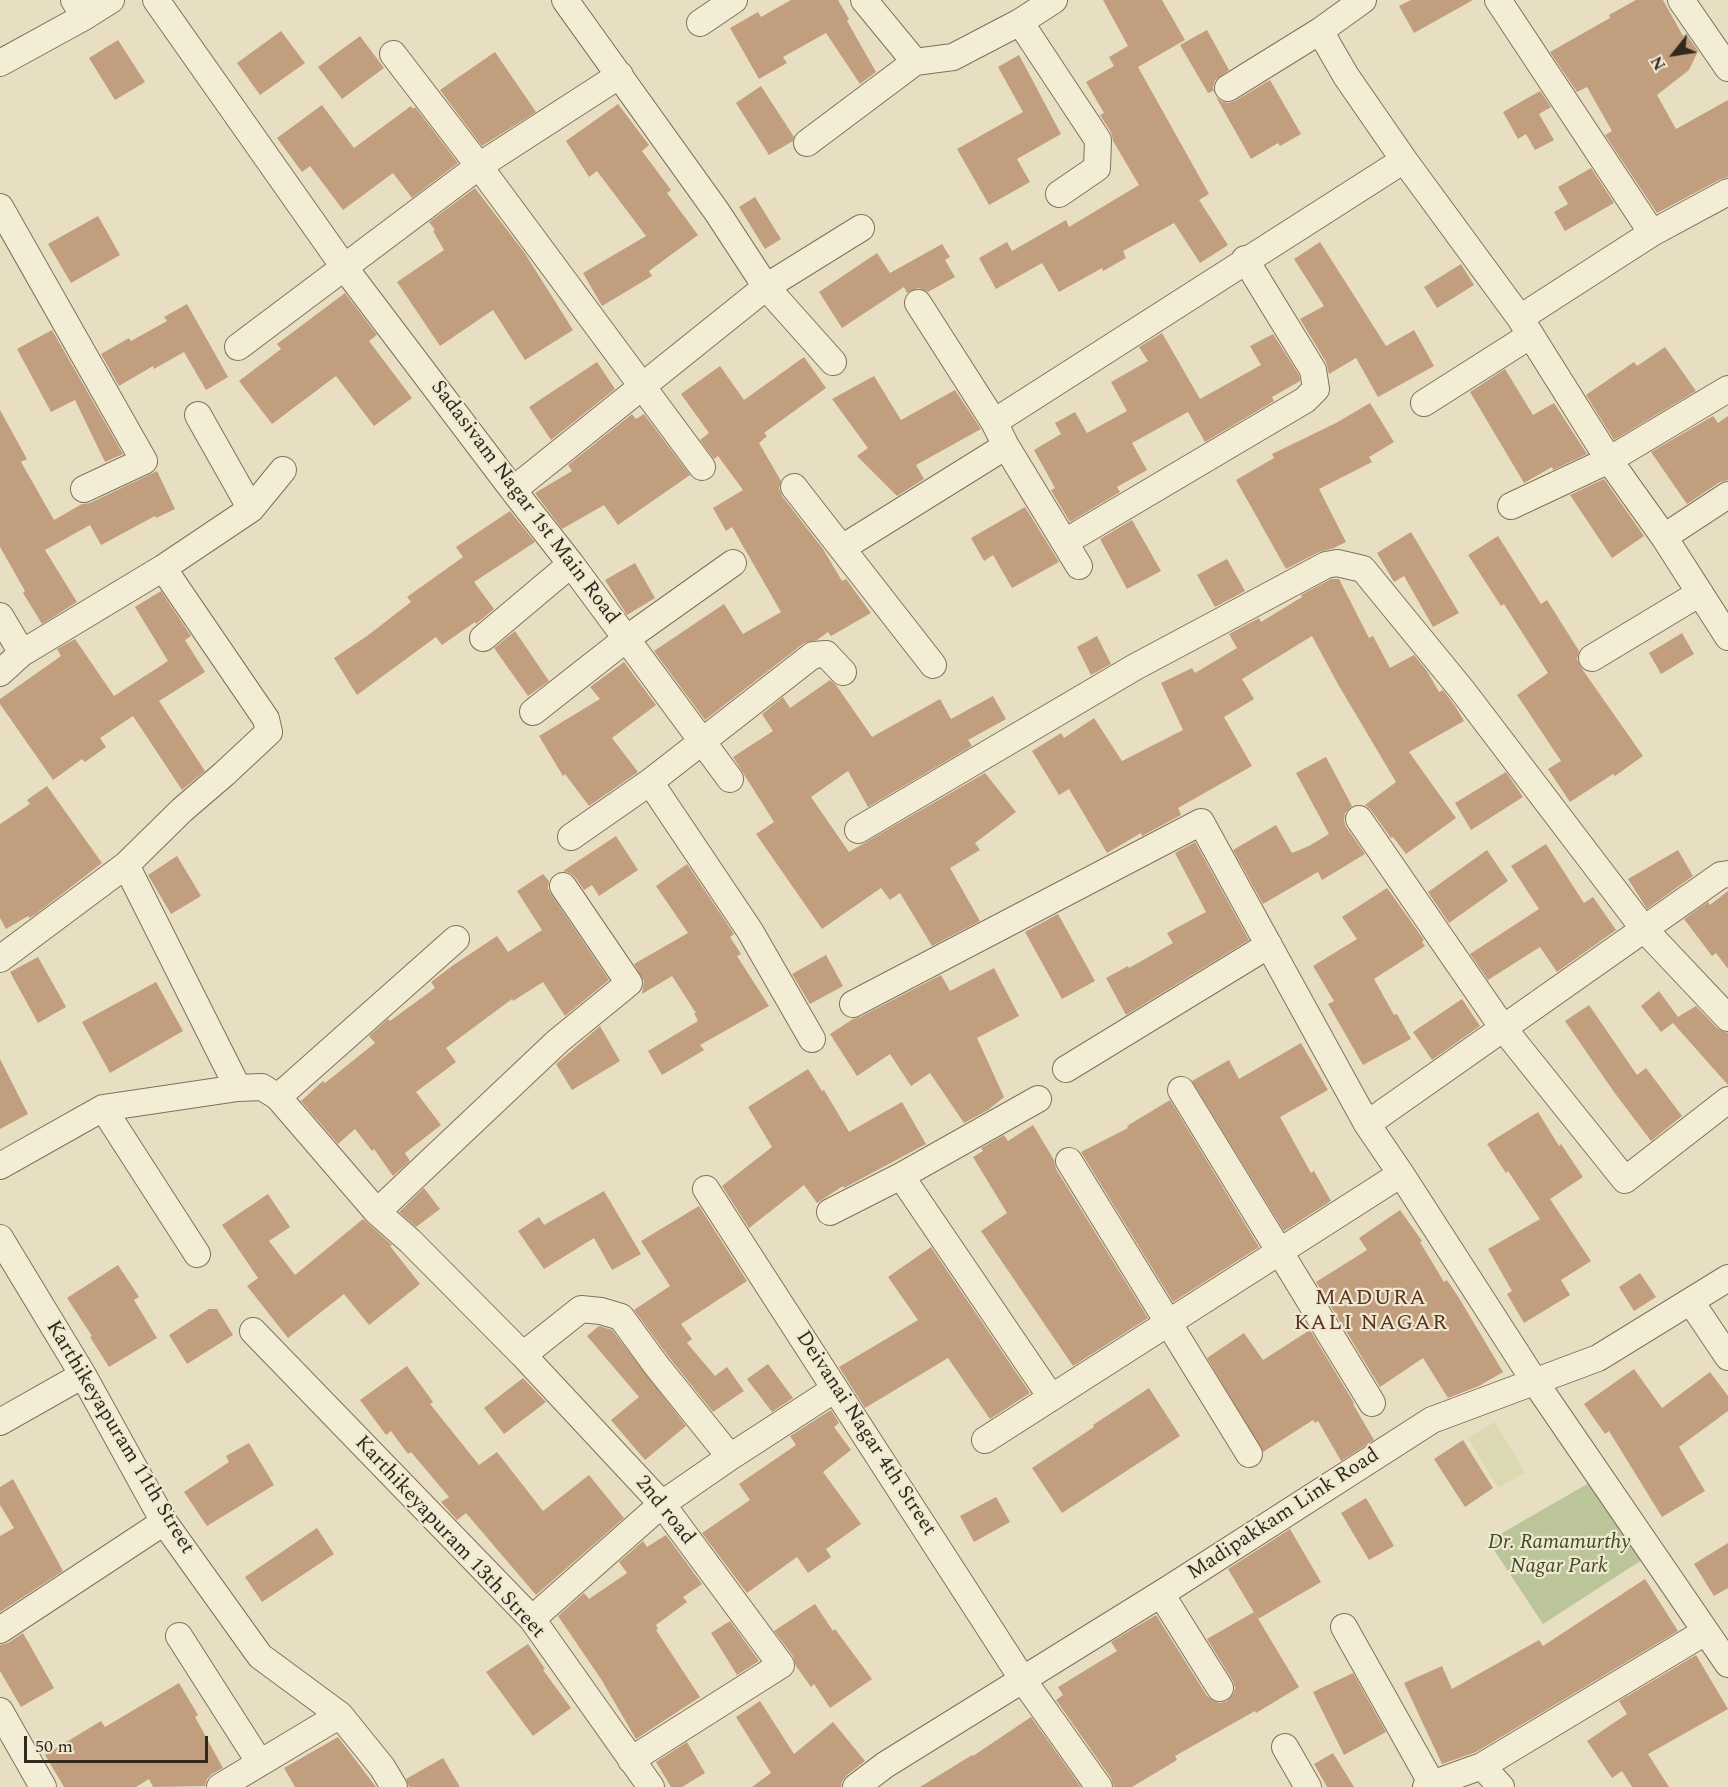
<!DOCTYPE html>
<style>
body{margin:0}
#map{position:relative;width:1728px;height:1787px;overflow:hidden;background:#e8dfc3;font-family:Spectral,serif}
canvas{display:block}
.north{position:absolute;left:1644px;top:24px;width:60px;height:60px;-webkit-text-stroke:4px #f0e9d2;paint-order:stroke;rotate:240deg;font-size:16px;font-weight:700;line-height:24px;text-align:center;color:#32291e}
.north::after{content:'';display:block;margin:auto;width:21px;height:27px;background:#32291e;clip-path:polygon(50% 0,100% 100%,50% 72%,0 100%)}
.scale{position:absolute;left:24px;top:1736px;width:184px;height:27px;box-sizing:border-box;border:3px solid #32291e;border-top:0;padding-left:8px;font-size:18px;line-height:21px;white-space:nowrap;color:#32291e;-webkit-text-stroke:4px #f0e9d2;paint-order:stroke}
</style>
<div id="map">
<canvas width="1728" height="1787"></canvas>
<div class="north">N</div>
<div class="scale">50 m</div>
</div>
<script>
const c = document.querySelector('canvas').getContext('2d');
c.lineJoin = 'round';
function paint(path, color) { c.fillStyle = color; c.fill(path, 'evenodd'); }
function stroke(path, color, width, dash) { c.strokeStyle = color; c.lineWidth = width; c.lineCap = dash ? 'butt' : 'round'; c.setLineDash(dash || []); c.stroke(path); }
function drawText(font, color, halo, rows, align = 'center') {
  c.font = font + ' Spectral,serif'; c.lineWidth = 4.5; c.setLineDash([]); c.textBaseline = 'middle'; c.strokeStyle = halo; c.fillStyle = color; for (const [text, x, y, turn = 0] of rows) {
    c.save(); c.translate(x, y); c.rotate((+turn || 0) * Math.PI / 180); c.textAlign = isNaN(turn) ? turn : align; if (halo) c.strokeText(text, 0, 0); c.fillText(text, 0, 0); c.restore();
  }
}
const farmland = new Path2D(`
 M1495,1422L1525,1472L1498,1488L1468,1438Z`);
const green = new Path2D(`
 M1596,1479L1648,1556L1543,1624L1488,1541Z`);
const building = new Path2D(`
 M791,0H838L849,19L847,21L876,72L860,84L826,33L783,57L787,63L759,79L730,28L758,12L761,17Z
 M1103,0H1162L1185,40L1138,67L1209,194L1199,200L1228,245L1200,263L1174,223L1123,251L1126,258L1103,271L1102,268L1059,292L1042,263L996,289L979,258L1007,242L1012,251L1066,220L1069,227L1139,185L1113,141L1111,132L1100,115L1104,113L1086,82L1114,66L1109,57L1128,46Z
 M1411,0H1473L1414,33L1399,6Z
 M1636,0H1663L1683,36L1686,34L1698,51L1689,70L1657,95L1676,129L1728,100V177L1721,179L1657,213L1605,135L1612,131L1587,87L1577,92L1550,52L1610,18L1609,15Z
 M1207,30L1229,70L1215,80L1213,88L1215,94L1213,91L1208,93L1180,45Z
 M281,31L305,63L260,95L237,63Z
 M360,36L384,68L342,99L318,67Z
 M118,40L145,82L115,100L89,58Z
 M495,52L536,112L482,146L440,90Z
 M1019,55L1061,134L1017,159L1030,182L989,205L957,149L1023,112L998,67Z
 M1270,80L1301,134L1280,146L1278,143L1251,159L1216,97L1221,101L1228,103L1235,101Z
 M761,86L794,137L793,141L769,155L736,103Z
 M1540,91L1551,107L1539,114L1554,140L1535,150L1526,134L1518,139L1503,112Z
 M618,104L649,145L642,151L671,190L667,193L698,235L649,271L652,276L602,306L583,273L646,236L597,171L589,177L566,141Z
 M322,105L354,148L411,106L413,109L415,107L458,163L412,198L393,173L343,210L310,166L302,172L277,138Z
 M1591,168L1614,203L1565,231L1554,212L1568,204L1558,187Z
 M475,188L524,252L573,330L525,360L493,310L440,346L397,282L444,250L433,231L435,230L429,222Z
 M755,197L781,239L765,249L739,207Z
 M98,216L120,255L71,283L48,244Z
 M1320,242L1386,346L1414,330L1434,366L1378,397L1356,358L1329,374L1326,362L1300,319L1324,306L1294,259Z
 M942,244L950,257L945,260L955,277L928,292L918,288L907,293L904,287L842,328L819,292L877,253L890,273Z
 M1461,264L1474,285L1437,308L1424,287Z
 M345,293L377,335L369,341L412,398L374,426L336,376L272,424L239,381L281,349L277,344Z
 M187,304L228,377L206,390L184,352L154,369L153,366L119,386L101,354L129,338L131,341L167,321L164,317Z
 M52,330L123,454L105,462L75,400L51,412L17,349Z
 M1162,333L1200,399L1261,365L1250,346L1273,334L1299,375L1300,381L1272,397L1274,401L1205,442L1188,412L1132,443L1147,470L1117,487L1120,492L1070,522L1052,492L1051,490L1055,488L1034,450L1061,434L1055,423L1075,412L1087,433L1127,411L1111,382L1148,361L1139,347Z
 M1665,347L1696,391L1614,440L1586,395L1634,362L1637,366Z
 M804,357L826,388L764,433L767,436L759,443L781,481L779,488L782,496L823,549L842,581L846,579L871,613L831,636L828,632L817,640L804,643L705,720L654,651L724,604L743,634L781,612L732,527L726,531L713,508L743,490L718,456L714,459L700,440L709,433L681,394L720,366L744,400Z
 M597,362L615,389L551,440L529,407Z
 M1505,369L1533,415L1554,403L1587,454L1553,470L1552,467L1524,483L1470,392Z
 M874,376L901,420L955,390L981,429L916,465L924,479L897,496L857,456L868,448L832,399Z
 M1370,403L1394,442L1369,457L1372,462L1319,489L1346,542L1334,548L1319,552L1286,569L1236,480L1274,458L1272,454L1336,423Z
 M0,410L27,459L21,462L54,520L82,504L90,503L157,471L175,509L156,518L155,516L101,545L90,525L45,550L77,602L42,624L23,593L25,591L0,547Z
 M632,414L636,419L644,414L690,475L618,525L604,505L562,529L535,493L572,471L568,465Z
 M1713,416L1718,423L1728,416V480L1720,482L1687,504L1651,452Z
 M1604,479L1644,536L1612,558L1570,495Z
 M1025,507L1059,562L1012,588L993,555L984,561L971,538Z
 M510,511L535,542L474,582L494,609L476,624L475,622L442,645L436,637L357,695L334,658L367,636L411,602L407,597L463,557L456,547Z
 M1132,520L1161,571L1127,589L1100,539Z
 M1411,532L1459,613L1433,627L1404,576L1394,582L1377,553Z
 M1498,536L1541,604L1547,600L1579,651L1577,659L1580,666L1643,756L1615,776L1613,774L1570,802L1548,769L1561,761L1517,695L1548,673L1504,604L1501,606L1468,555Z
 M1227,559L1245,591L1215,607L1197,575Z
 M635,563L655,598L627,615L605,580Z
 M1331,579H1339L1369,638L1373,636L1390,668L1414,655L1427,671L1439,692L1443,690L1455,706L1464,721L1409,752L1456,818L1406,854L1393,837L1391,838L1371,810L1365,805L1396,782L1339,686L1312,636L1242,679L1254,699L1224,717L1252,766L1178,808L1181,815L1142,836L1141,833L1107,853L1069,789L1059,795L1032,751L1061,733L1064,738L1094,718L1122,761L1183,730L1161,683L1192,668L1195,673L1237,648L1229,634L1259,618L1261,622L1302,597L1301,595Z
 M161,591L191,636L185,640L205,672L159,701L205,771L182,790L133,716L100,738L106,747L85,762L82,759L53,780L0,704V699L61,656L57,649L75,639L114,696L168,661L135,607Z
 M515,631L549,681L528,696L494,648Z
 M1682,633L1694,654L1661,674L1649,653Z
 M1097,636L1111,664L1091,675L1077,647Z
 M624,662L656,705L612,738L638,772L589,806L565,774L563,776L539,736L600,699L590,687Z
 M830,680L836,685L872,737L940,699L951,719L993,696L1006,719L968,740L972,746L868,807L848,771L811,797L849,852L985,773L1016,812L975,843L980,850L950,868L980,921L932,946L900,893L890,900L881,888L822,929L756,834L774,822L733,757L773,731L762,714L783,697L790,708Z
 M1326,757L1352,806L1345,813L1344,821L1346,827L1365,854L1322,880L1318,872L1263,904L1233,850L1276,825L1292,853L1309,846L1329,834L1296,773Z
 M1506,772L1523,797L1471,830L1455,803Z
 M47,786L102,863L36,914L29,918L28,916L6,929L0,918V824L30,804L27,800Z
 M616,836L638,870L599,896L592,885L584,890L575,877L570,873L563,871Z
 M1195,842L1249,940L1126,1015L1106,978L1128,966L1129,968L1173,943L1167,933L1206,912L1175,853Z
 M1546,844L1584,903L1593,897L1616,930L1557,972L1540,947L1488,980L1470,954L1539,909L1511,866Z
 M1487,850L1508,881L1449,923L1428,892Z
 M1678,850L1693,876L1647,909L1628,879Z
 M177,856L201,896L171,914L148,875Z
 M687,864L734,934L730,937L741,954L737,956L769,1006L700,1045L704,1050L662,1075L648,1051L698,1021L694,1013H696L672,976L642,994L644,981L634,964L688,933L656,886Z
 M543,874L549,881L548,888L551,894L609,980L565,1016L543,982L513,1001L512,999L446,1048L456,1062L416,1092L441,1125L405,1153L410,1161L393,1176L374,1149L372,1151L355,1129L338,1144L301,1101L323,1081L325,1083L375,1043L369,1036L388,1019L390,1021L435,988L431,982L452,966L497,936L508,952L542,930L517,891Z
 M1387,888L1424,940L1422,942L1425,946L1374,979L1394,1015L1397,1014L1411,1039L1363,1065L1328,1004L1334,1001L1313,966L1357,939L1342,917Z
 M1728,891V969L1716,953L1712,956L1684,919L1708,902L1710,905Z
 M1058,914L1095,981L1062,999L1025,932Z
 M826,955L843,986L810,1004L792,974Z
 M38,957L66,1007L38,1023L10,972Z
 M994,968L1019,1016L977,1038L1004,1097L988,1110L964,1123L930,1073L911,1086L890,1054L857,1076L830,1034L853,1019L860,1017L941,975L950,991Z
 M156,982L183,1031L110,1073L82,1022Z
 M1659,991L1678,1017L1696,1006L1717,1028L1728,1033V1085L1673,1023L1661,1032L1641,1006Z
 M1462,999L1480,1026L1432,1060L1413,1032Z
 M1589,1005L1637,1075L1646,1068L1682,1116L1651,1141L1614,1092L1565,1021Z
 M600,1026L620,1061L572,1090L556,1064Z
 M1301,1043L1328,1090L1280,1117L1311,1173L1314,1171L1331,1201L1284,1231L1192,1081L1229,1060L1239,1079Z
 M0,1059L28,1114L0,1129Z
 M808,1069L822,1091L824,1090L849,1132L902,1102L926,1144L844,1188L843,1186L817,1203L804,1185L749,1228L722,1186L772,1147L748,1107Z
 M1170,1100L1259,1247L1173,1302L1081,1152L1128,1128L1127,1126Z
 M1538,1112L1559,1146L1561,1144L1583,1177L1550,1199L1591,1261L1561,1280L1570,1295L1524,1323L1507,1294L1512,1291L1488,1249L1540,1219L1508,1171L1506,1173L1487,1144Z
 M1033,1125L1054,1160L1056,1169L1148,1318L1073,1366L981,1231L1007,1213L973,1157L983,1151L981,1148L1004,1135L1008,1141Z
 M424,1188L440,1209L416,1227L399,1212Z
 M604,1191L641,1254L612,1270L594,1238L544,1269L518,1231L539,1217L544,1225Z
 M268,1194L290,1227L269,1241L295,1275L363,1219L392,1245L390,1246L420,1284L369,1325L344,1294L288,1338L247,1286L258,1278L222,1225Z
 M699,1206L747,1281L681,1324L692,1339L687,1343L715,1376L727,1367L744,1391L713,1412L668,1356L634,1310L670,1286L641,1241Z
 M1400,1210L1422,1241L1420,1242L1444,1282L1447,1280L1459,1298L1503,1372L1479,1386L1448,1398L1423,1358L1380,1387L1316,1282L1367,1250L1359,1238Z
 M931,1247L1030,1393L990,1419L948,1358L865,1408L839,1367L918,1320L888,1277Z
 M118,1265L139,1297L134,1300L157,1338L109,1367L90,1337L92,1336L67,1298Z
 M1640,1273L1656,1297L1634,1311L1619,1287Z
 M209,1309H217L233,1335L187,1364L169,1335Z
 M599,1326L612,1330L686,1426L645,1460L611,1420L639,1397L587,1336Z
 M1310,1330L1354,1403L1353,1404L1374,1440L1341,1461L1318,1421L1315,1423L1313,1420L1263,1452L1207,1358L1244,1333L1263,1360Z
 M768,1364L793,1398L772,1412L747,1379Z
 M407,1366L433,1402L430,1404L479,1465L497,1452L543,1511L589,1475L624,1518L536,1595L466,1513L457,1520L441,1502L449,1497L411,1452L408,1454L391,1431L386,1435L360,1400Z
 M1634,1369L1662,1408L1710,1372L1728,1396V1411L1679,1447L1705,1491L1662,1517L1609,1431L1605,1434L1584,1404Z
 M523,1378L546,1402L504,1434L484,1408Z
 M1149,1388L1180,1436L1062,1513L1032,1468L1094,1427L1093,1425Z
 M831,1410L839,1423L834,1427L851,1450L823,1472L861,1524L826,1549L831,1557L808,1573L797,1557L747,1593L702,1533L750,1500L739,1484L796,1445L790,1436Z
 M1463,1440L1493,1488L1465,1507L1434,1459Z
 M249,1443L274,1485L207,1526L184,1492L229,1462L226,1456Z
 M13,1479L63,1571L0,1612V1536L14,1528L0,1505V1487Z
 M996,1497L1010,1522L974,1542L960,1516Z
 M1366,1498L1394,1546L1369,1560L1341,1513Z
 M317,1528L334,1554L262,1602L245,1577Z
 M1290,1529L1321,1582L1258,1619L1228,1569Z
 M666,1535L702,1584L683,1597L687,1602L656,1625L658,1629L656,1630L700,1697L636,1739L601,1679L558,1616L584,1593L589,1599L627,1573L619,1562L643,1541L647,1547Z
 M1728,1543V1588L1714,1596L1694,1564Z
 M1645,1579L1678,1631L1476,1752L1442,1764L1404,1683L1442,1666L1452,1689L1539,1640L1543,1646Z
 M815,1604L833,1631L835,1629L872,1679L830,1708L814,1684L811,1687L796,1666L793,1656L774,1631Z
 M1254,1612L1299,1687L1256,1713L1255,1711L1175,1756L1177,1760L1132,1787H1114L1111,1778L1056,1700L1063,1695L1058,1687L1117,1651L1111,1642L1156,1615L1207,1696L1214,1701L1220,1703L1227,1701L1233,1694L1235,1688L1233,1681L1207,1639Z
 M730,1621L759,1661L737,1675L711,1633Z
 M23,1633L54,1688L21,1707L0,1671V1645L8,1643Z
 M528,1644L545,1669L543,1670L571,1708L533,1736L486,1672Z
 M1696,1655L1728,1709L1648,1754L1669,1787H1632L1622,1771L1612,1778L1587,1741L1627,1714L1619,1701Z
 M1353,1673L1386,1732L1344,1755L1313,1692Z
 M179,1683L198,1715L195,1717L223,1768L212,1774L207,1779L205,1786L153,1787L149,1779L136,1787H64L45,1755L101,1721L105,1727Z
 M760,1701L794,1754L833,1722L865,1761L847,1775L842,1781L841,1787H752L771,1773L736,1717Z
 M1031,1717L1081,1787H920L972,1755L973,1756Z
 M338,1737L376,1787H295L284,1768Z
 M687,1742L705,1773L682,1787H671L656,1762Z
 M1333,1753L1354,1787H1327L1314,1764Z
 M443,1758L460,1787H409L406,1779Z`);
const minor = new Path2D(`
 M74,0L84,17L111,0
 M156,0L344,267L513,490L571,564L730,779
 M565,0L717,212L766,287L833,362
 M864,0L915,62
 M1363,0L1320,31L1346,76L1404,160L1520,318L1609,460L1664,537L1728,637
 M1498,0L1652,233
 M1681,0L1728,68
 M1020,22L1098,140L1097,168L1059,194
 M700,23L734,0
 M393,54L479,166L702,467
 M0,63L84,17
 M1228,88L1320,31
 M807,143L915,62L953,57L1020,22L1054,0
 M0,207L144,461L84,489
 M918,303L994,422
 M1520,318L1652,233L1728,192
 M238,347L479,166L620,75
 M1424,403L1531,335
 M794,487L933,665
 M513,490L766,287L861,228
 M1511,506L1609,460L1728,389
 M251,509L283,470
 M1664,537L1728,495
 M1065,542L1305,400L1316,389L1313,370L1245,259
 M842,548L1006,446
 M1079,566L1006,446L994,422L1404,160
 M163,568L266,719L269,732L224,774L182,810L126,865L238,1088
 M0,616L22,653
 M483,638L571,564
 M1592,658L1700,593
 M0,673L22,653L163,568L251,509L198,415
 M533,712L626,639L733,563
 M650,782L750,931L812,1039
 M1359,819L1503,1028L1625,1180L1728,1100
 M858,830L1135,667L1326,565L1337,563L1363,569L1462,690L1644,929L1728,1018
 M571,837L650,782L813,655L826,654L843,672
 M0,959L126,865
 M853,1004L1201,822L1367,1124L1401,1174L1535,1382L1728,1664
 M1066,1069L1269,945
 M1181,1090L1372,1403
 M278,1097L456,939
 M103,1108L197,1254
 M1367,1124L1721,875L1728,874
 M1069,1161L1249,1454
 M0,1166L103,1108L238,1088L262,1087L278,1097L377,1212L410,1241L523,1355L662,1504L781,1665L631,1760
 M901,1176L1051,1397
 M706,1189L1023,1680L1099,1787
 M377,1212L558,1041L629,983L563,886
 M830,1212L901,1176L1038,1099
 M0,1238L83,1375L164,1522L260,1656L340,1715L382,1767L394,1787
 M1691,1302L1728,1357
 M253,1331L532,1619L651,1787
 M523,1355L581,1309L601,1311L621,1317L656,1365L730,1457L662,1504L532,1619
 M0,1422L83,1375
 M985,1440L1401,1174
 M730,1457L835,1389
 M1161,1594L1220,1688
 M1344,1627L1432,1784L1426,1787
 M0,1630L164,1522
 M179,1636L260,1763
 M0,1711L43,1787
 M1285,1747L1308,1787
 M1482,1766L1501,1787
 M1432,1784L1482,1766L1705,1632
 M220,1787L340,1715
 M856,1787L885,1765L1167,1590L1432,1420L1598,1358L1728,1278`);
const streetNames = [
 ["Sadasivam Nagar 1st Main Road",524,503,53],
 ["Deivanai Nagar 4th Street",865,1434,57],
 ["Karthikeyapuram 11th Street",119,1438,59],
 ["2nd road",664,1511,51],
 ["Madipakkam Link Road",1284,1515,-33],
 ["Karthikeyapuram 13th Street",449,1538,47]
];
const parkNames = [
 ["Dr. Ramamurthy",1559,1544],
 ["Nagar Park",1559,1568]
];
const neighbourhoodNames = [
 ["MADURA",1371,1300],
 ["KALI NAGAR",1371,1325]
];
paint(farmland, '#dcd8b2');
paint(green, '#bcc499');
paint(building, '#c19e7e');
stroke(minor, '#80715c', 28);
stroke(minor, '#f4edd5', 26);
drawText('21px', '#32291e', '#f0e9d2', streetNames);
drawText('italic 21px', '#404b28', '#f0e9d2', parkNames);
c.letterSpacing = '1.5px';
drawText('22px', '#593223', '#f0e9d2', neighbourhoodNames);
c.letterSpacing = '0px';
</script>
